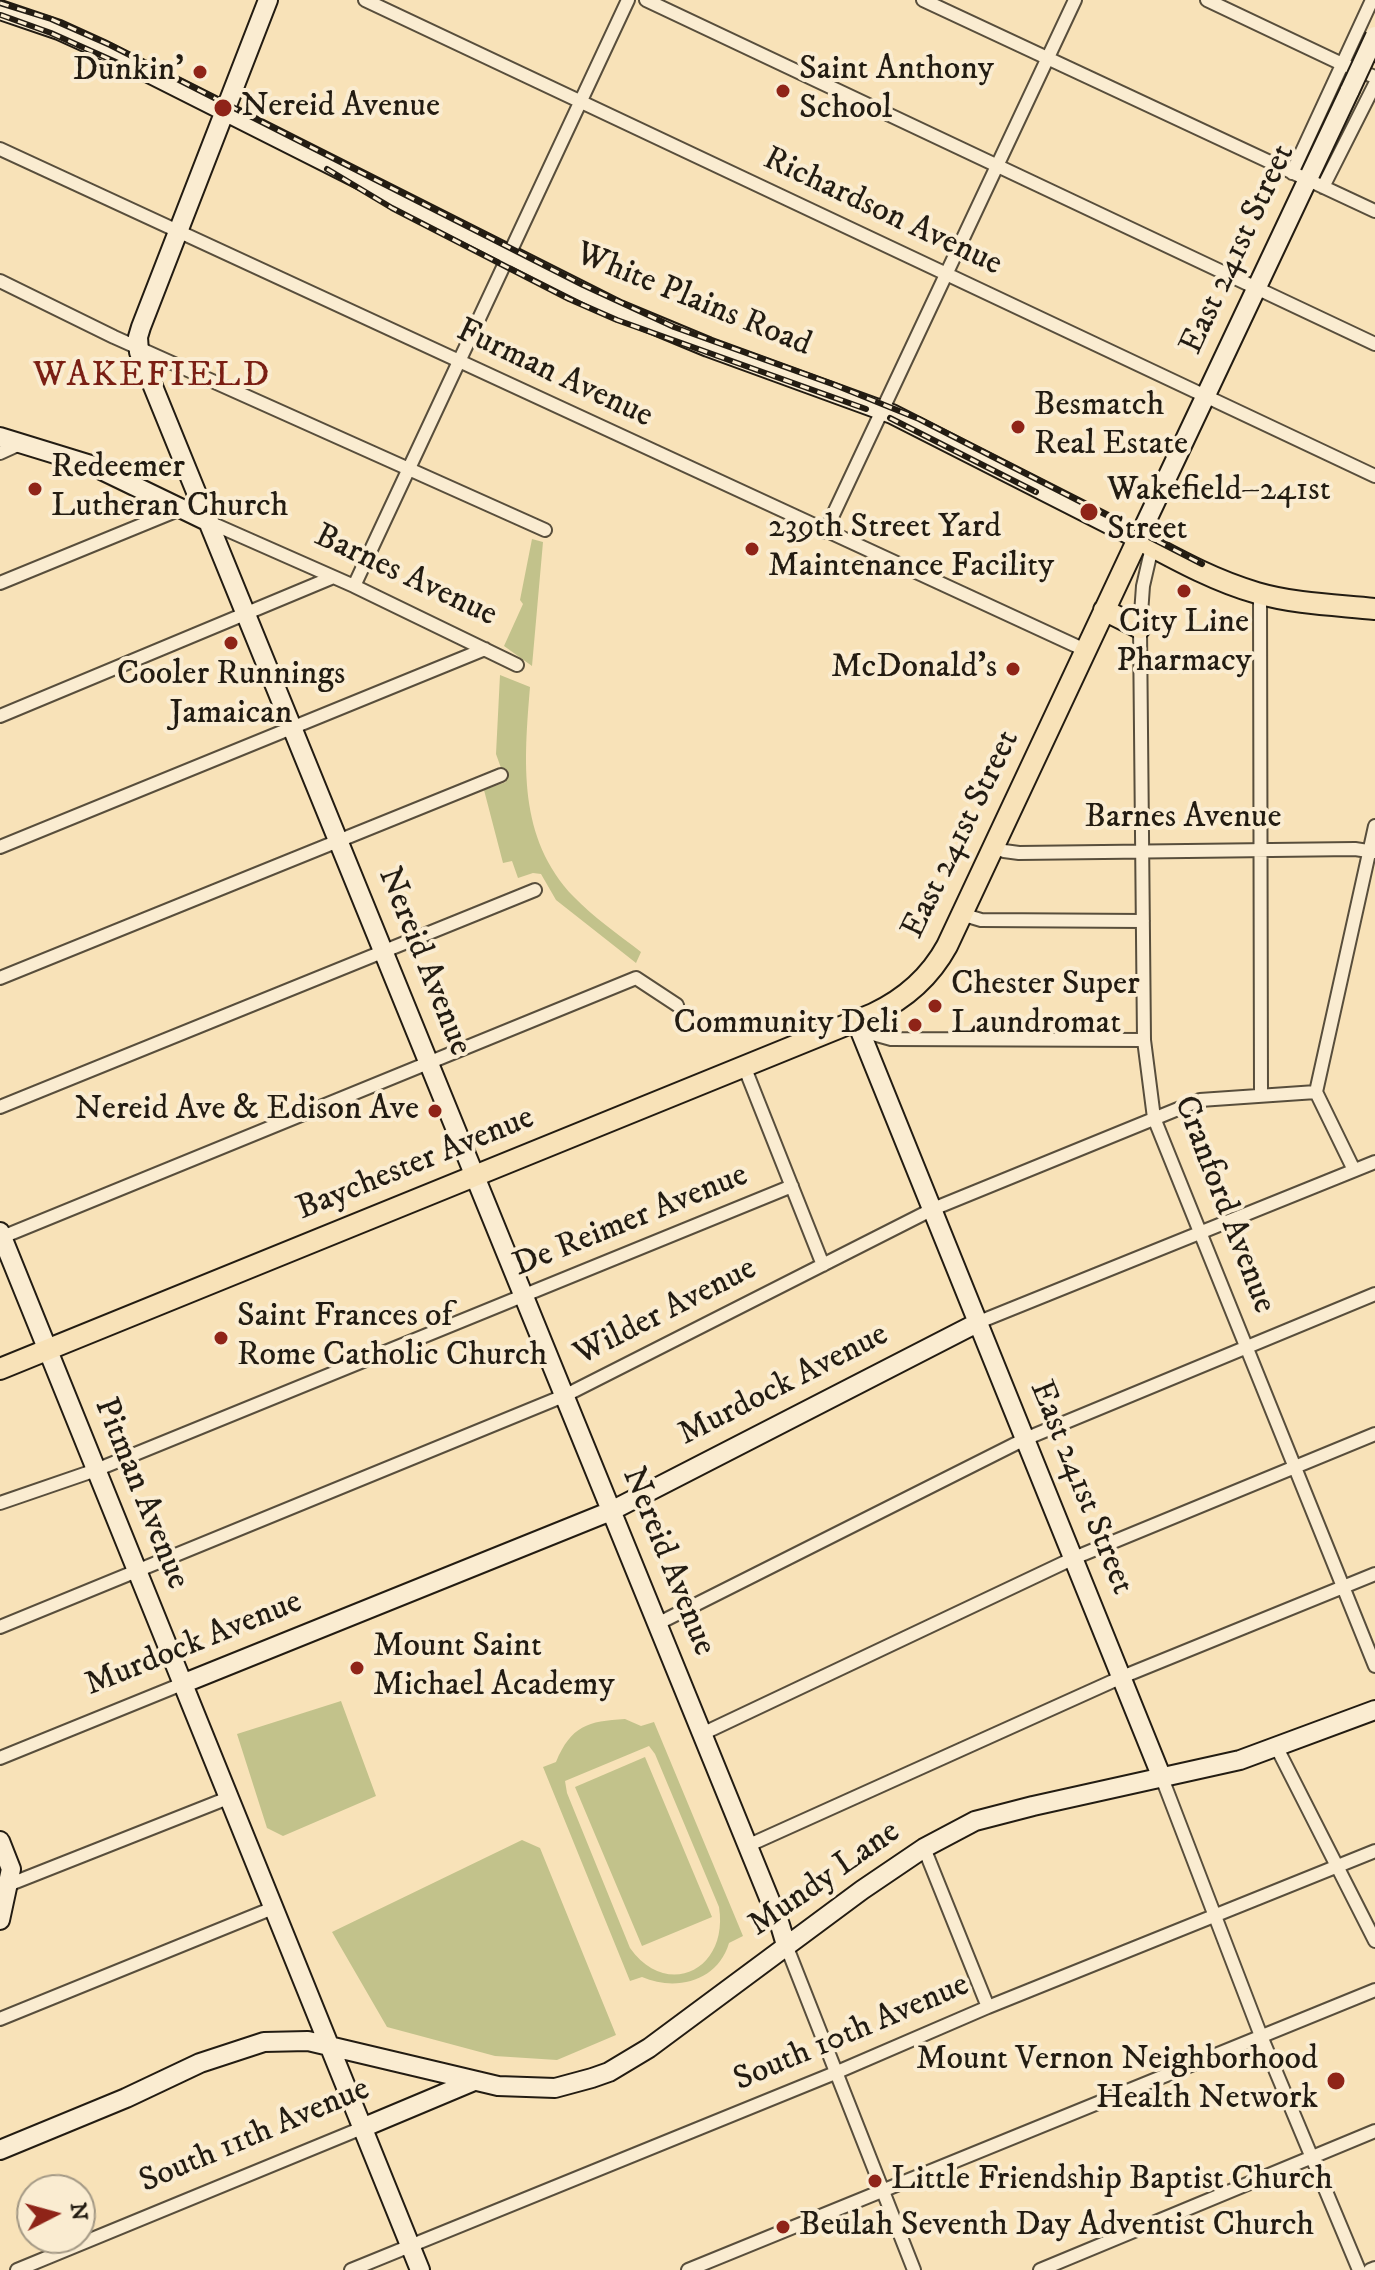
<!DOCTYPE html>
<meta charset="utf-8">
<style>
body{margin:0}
#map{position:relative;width:1375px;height:2270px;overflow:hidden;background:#f8e2b8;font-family:"IM FELL DW Pica",serif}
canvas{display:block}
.north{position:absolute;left:16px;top:2174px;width:80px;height:80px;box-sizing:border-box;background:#faecd1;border:2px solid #a49985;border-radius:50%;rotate:84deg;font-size:22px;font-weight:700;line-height:32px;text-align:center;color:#231c12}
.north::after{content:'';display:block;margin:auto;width:28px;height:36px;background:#8f2418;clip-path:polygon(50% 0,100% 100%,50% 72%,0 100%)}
</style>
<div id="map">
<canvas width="1375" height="2270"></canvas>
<div class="north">N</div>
</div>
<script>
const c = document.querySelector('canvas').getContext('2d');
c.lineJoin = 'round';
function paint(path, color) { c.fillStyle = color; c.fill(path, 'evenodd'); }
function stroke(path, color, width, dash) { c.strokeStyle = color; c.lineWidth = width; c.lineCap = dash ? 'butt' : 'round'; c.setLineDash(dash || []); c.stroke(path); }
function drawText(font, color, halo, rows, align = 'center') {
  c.font = font + ' "IM FELL DW Pica",serif'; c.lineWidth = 8; c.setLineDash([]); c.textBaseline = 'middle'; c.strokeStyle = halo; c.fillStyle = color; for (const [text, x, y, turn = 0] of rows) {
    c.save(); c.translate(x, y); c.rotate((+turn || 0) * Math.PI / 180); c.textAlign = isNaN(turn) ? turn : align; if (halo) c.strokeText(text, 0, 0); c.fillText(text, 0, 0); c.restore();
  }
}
const green = new Path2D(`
 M532,539L543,542L532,666L504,646L523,604L520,600Z
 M500,675L530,687C524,761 517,838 574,897C593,917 618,934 641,952L636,963L556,900L541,874L533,873L518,878L512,861L503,863L484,790L506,782L496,754Z
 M341,1701L376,1796L283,1836L267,1828L237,1734Z
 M625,1719L641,1726L654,1722L743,1936L729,1943C718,1981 676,1992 642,1977L630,1981L543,1767L556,1762C571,1726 588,1721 625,1719ZM649,1746L655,1754L719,1907C729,1970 667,2000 630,1948L567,1793L565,1781Z
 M645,1757L712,1917L642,1946L575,1787Z
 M522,1840L540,1848L616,2035L557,2060L495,2056L387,2027L332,1932Z`);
const street = new Path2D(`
 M365,0L1375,476
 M646,0L1375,344
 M923,0L1375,211
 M1207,0L1342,64L1375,77
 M0,149L1085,650
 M1292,173L1372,0
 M1323,187L1375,84
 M0,281L114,337L545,530
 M0,453L22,443
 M209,522L354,586L517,665
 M825,532L1075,0
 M1152,547L1143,586L1140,628L1144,1040L1154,1118L1375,1666
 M0,583L183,508
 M354,586L628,0
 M1260,594L1261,1095
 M0,716L331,578
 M993,846L1004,851L1019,853L1355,849L1375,852
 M0,847L485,649
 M961,914L981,920L1143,921
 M0,978L501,775
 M859,1023L873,1034L891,1039L1144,1040
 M744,1066L823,1265
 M0,1107L535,890
 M1354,1170L1316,1092L1375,826
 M0,1238L636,978L677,1005
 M979,1322L1375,1162
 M0,1503L96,1470L792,1186
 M657,1624L1025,1439L1375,1294
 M0,1627L566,1395L933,1209L1200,1100L1316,1092
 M702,1734L1074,1558L1375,1434
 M1277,1748L1375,1941
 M0,1758L182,1684
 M1162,1778L1261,2036L1359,2270
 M747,1846L1122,1677L1375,1574
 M924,1848L988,2007
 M3,1887L228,1798
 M786,1945L914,2270
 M0,2019L273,1908
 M17,2270L362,2128
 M351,2270L835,2073L988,2007L1375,1851
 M688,2270L1375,1990
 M1040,2270L1375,2131
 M1370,2270L1375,2268`);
const secondary = new Path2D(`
 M268,0L141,327L138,337L139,352L780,1925L786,1945
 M0,10L59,30L103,50L619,310L708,347L892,414L1138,539L1350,90
 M0,437L91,465L209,522
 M856,1021L1162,1778
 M0,1232L420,2270
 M182,1684L611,1511L979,1322
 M0,1841L11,1869L0,1920
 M362,2128L474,2081
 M0,2150L126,2098L200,2063L264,2042L308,2041L498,2086L555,2088L592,2078L609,2072L649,2048L862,1890L924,1848L975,1821L1033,1806L1240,1760L1375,1710`);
const primary = new Path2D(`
 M1104,610L1140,628
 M0,1369L873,1014C905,999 930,977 947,946L1138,539C1177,560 1215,581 1257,593C1295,604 1336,605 1375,609`);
const rail = new Path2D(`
 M0,3L51,19L110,45L583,285L674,327L835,385L919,419L1202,564
 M1,15L51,33L127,67
 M327,169L392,208L569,299L617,320L866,409
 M890,418L1036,492`);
const secondaryBridge = new Path2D(`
 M1350,90L1375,36`);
const markers = [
 [200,72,8,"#8f2418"],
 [783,91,8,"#8f2418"],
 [223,108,10,"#8f2418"],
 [1018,427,8,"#8f2418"],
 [35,489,8,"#8f2418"],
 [1089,512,10,"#8f2418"],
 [752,549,8,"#8f2418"],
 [1184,591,8,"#8f2418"],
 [231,643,8,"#8f2418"],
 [1013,669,8,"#8f2418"],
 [935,1006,8,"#8f2418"],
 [915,1025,8,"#8f2418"],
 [435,1111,8,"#8f2418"],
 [221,1338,8,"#8f2418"],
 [357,1668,8,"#8f2418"],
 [1336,2081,10,"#8f2418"],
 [875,2181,8,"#8f2418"],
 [783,2227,8,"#8f2418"]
];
const poiNames = [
 ["Saint Anthony",799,71],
 ["School",799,110],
 ["Dunkin'",184,72,"right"],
 ["Nereid Avenue",241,108],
 ["Besmatch",1034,407],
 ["Real Estate",1034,446],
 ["Redeemer",51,469],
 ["Lutheran Church",51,508],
 ["Wakefield–241st",1107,492],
 ["Street",1107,531],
 ["239th Street Yard",768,529],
 ["Maintenance Facility",768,568],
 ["City Line",1184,624,"center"],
 ["Pharmacy",1184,663,"center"],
 ["McDonald's",997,669,"right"],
 ["Cooler Runnings",231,676,"center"],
 ["Jamaican",231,715,"center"],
 ["Chester Super",951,986],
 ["Laundromat",951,1025],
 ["Community Deli",899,1025,"right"],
 ["Nereid Ave & Edison Ave",419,1111,"right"],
 ["Saint Frances of",237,1318],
 ["Rome Catholic Church",237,1357],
 ["Mount Saint",373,1648],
 ["Michael Academy",373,1687],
 ["Mount Vernon Neighborhood",1318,2061,"right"],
 ["Health Network",1318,2100,"right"],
 ["Little Friendship Baptist Church",891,2181],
 ["Beulah Seventh Day Adventist Church",799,2227]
];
const streetNames = [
 ["Richardson Avenue",882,213,25],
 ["East 241st Street",1239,250,-65],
 ["White Plains Road",693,301,22],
 ["Furman Avenue",554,375,25],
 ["Barnes Avenue",405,577,25],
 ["Barnes Avenue",1183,819],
 ["East 241st Street",962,835,-64],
 ["Nereid Avenue",423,962,68],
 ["Baychester Avenue",416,1165,-22],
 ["Cranford Avenue",1223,1205,69],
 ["De Reimer Avenue",631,1222,-22],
 ["Wilder Avenue",666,1313,-27],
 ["Murdock Avenue",784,1386,-27],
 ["East 241st Street",1080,1488,68],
 ["Pitman Avenue",140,1494,68],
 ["Nereid Avenue",667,1562,68],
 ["Murdock Avenue",194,1645,-22],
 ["Mundy Lane",825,1880,-35],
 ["South 10th Avenue",852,2034,-23],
 ["South 11th Avenue",255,2137,-23]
];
const neighbourhoodNames = [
 ["WAKEFIELD",152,378]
];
paint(green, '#c2c28b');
stroke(street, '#584e3c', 16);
stroke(secondary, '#231c12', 22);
stroke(primary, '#231c12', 24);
stroke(street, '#faecd1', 12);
stroke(secondary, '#faecd1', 18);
stroke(primary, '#f8e2b8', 20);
stroke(rail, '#231c12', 6);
stroke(rail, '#faecd1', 3, [9]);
stroke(secondaryBridge, '#231c12', 22, []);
stroke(secondaryBridge, '#faecd1', 18);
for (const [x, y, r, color] of markers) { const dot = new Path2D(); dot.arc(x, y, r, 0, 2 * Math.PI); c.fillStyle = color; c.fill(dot); stroke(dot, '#faecd1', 3); }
drawText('34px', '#231c12', '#faecd1', poiNames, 'left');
drawText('34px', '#231c12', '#faecd1', streetNames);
c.letterSpacing = '2px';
drawText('36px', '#7a1f14', '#faecd1', neighbourhoodNames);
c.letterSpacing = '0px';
</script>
